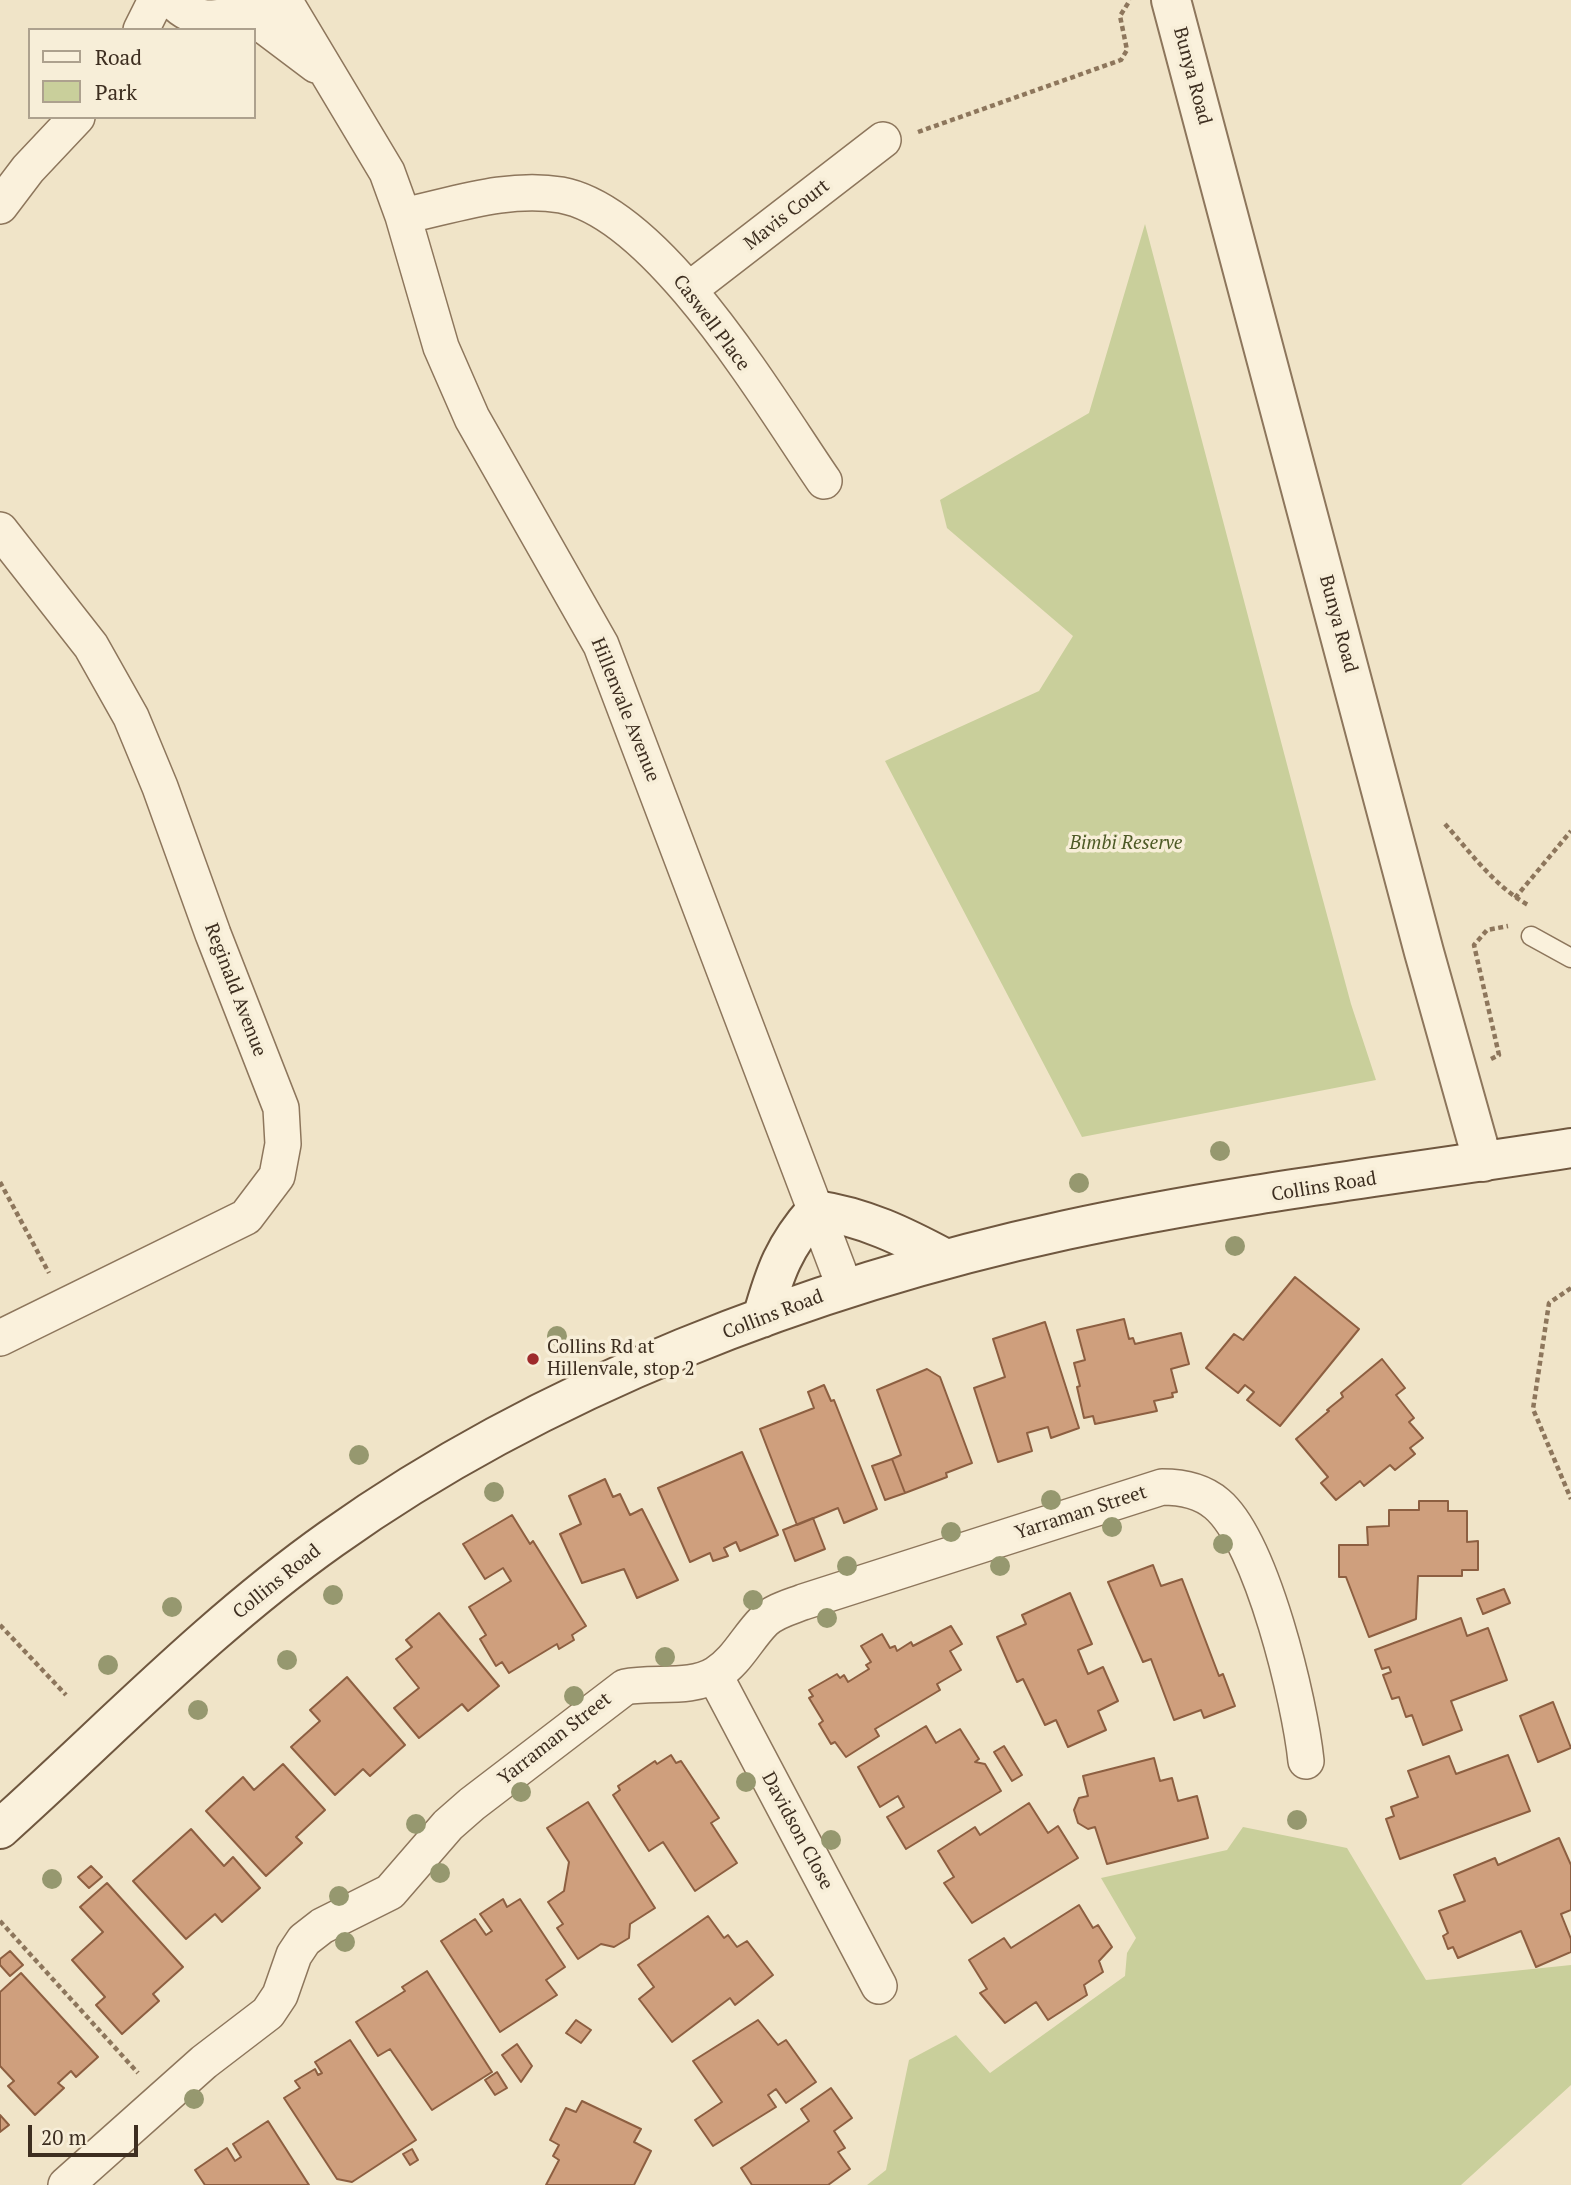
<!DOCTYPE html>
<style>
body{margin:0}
#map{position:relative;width:1571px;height:2185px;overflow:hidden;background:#f0e4c8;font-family:"PT Serif",serif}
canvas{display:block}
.legend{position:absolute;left:28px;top:28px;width:228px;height:91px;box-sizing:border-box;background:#f7eed8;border:2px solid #ada18e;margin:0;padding:9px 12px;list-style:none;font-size:21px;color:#3d2e20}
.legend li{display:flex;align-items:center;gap:14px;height:35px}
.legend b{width:35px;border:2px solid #ada18e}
.scale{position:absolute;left:28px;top:2125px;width:110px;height:32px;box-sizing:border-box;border:4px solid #3d2e20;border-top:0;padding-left:9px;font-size:21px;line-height:24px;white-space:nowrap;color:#3d2e20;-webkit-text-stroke:5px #f7eed8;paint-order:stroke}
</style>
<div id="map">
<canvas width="1571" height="2185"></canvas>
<ul class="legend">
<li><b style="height:9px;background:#faf1dc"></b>Road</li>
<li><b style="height:19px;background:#c9cf9b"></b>Park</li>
</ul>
<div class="scale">20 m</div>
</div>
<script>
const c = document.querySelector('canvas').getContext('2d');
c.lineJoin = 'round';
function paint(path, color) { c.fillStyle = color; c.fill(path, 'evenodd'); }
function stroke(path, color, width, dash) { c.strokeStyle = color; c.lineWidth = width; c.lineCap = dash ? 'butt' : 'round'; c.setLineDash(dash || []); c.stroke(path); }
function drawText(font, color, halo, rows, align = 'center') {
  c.font = font + ' "PT Serif",serif'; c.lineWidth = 7; c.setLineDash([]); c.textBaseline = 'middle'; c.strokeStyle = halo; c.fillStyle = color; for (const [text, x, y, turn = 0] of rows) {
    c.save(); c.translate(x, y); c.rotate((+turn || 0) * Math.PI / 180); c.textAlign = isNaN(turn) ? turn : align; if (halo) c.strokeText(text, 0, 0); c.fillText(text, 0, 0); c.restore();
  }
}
const green = new Path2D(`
 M1145,224L1310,852L1351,1004L1376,1080L1082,1137L885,761L1039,691L1073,636L947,528L940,500L1089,413Z
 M1243,1827L1347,1848L1426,1980L1571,1965V2085L1461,2185H867L886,2170L909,2060L956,2035L990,2073L1125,1976L1127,1953L1136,1938L1101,1878L1227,1850Z`);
const building = new Path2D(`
 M1295,1277L1359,1329L1280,1426L1247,1400L1254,1392L1245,1385L1238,1393L1206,1368L1234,1334L1243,1340Z
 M1124,1319L1129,1339L1133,1338L1135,1344L1181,1333L1189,1364L1171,1369L1177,1392L1172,1393L1173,1397L1154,1401L1157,1411L1095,1424L1093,1416L1084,1418L1077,1387L1080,1386L1074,1363L1085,1360L1077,1330Z
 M1045,1322L1079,1428L1051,1438L1048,1427L1027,1433L1032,1451L998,1462L974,1388L1005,1377L993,1339Z
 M1382,1359L1405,1388L1396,1395L1414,1418L1409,1422L1423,1438L1410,1448L1415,1454L1395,1470L1390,1465L1364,1486L1360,1481L1336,1500L1321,1483L1328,1477L1296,1439L1329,1411L1327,1410L1343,1397L1341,1393Z
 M927,1369L940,1377L972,1463L946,1473L947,1477L905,1493L892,1459L901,1455L877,1390Z
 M824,1385L831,1401L834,1400L877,1509L844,1523L838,1508L797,1525L760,1429L814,1408L808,1392Z
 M742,1452L778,1535L740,1551L736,1542L724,1548L728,1556L713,1561L710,1553L690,1562L658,1488Z
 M892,1459L905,1493L885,1500L872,1466Z
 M605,1479L613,1497L620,1494L630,1515L642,1509L678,1580L637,1598L624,1569L582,1583L560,1534L581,1524L569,1496Z
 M1419,1501H1448V1511H1467V1542L1478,1541V1570H1462V1576H1418L1416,1619L1369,1637L1346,1577H1339V1545H1368L1367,1527L1389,1526V1510H1419Z
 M512,1515L530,1544L533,1541L586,1626L572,1635L574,1640L559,1649L557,1644L509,1673L502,1662L496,1666L480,1639L486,1635L469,1607L511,1581L503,1568L485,1579L463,1544Z
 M813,1518L825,1549L795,1561L783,1530Z
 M1153,1565L1161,1586L1182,1579L1219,1676L1223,1674L1235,1706L1204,1718L1201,1710L1174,1720L1151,1659L1143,1662L1108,1582Z
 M1504,1589L1510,1603L1483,1614L1477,1599Z
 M1070,1593L1092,1644L1078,1650L1088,1674L1103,1667L1118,1701L1098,1711L1106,1730L1068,1747L1056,1720L1045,1725L1023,1679L1017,1682L997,1637L1026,1624L1022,1615Z
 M439,1613L499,1686L468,1711L462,1704L419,1738L394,1708L419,1688L396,1659L412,1647L406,1640Z
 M1461,1618L1467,1636L1488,1628L1507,1680L1451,1701L1462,1730L1423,1745L1412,1715L1406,1717L1399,1697L1392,1699L1383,1675L1391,1672L1389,1667L1382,1669L1375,1650Z
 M951,1626L962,1644L950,1651L961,1670L937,1684L940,1690L875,1729L879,1736L846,1757L835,1742L831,1744L819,1724L823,1721L809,1698L813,1696L809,1690L837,1674L840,1678L844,1675L848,1682L869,1669L866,1665L871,1662L861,1646L882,1634L890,1648L895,1646L897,1651L911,1642L913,1646Z
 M347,1677L405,1745L370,1776L363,1769L335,1795L291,1747L320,1721L310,1710Z
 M1553,1702L1571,1748L1538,1762L1520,1716Z
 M926,1726L936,1743L960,1729L979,1759L975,1762L985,1764L1001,1791L906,1849L887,1817L904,1807L898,1796L880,1807L858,1767Z
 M1004,1746L1022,1775L1012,1781L994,1752Z
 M671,1755L676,1763L681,1761L719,1818L711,1823L737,1863L695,1891L663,1842L649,1851L613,1795L620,1790L618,1786L655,1761L657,1764Z
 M1508,1755L1530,1811L1400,1859L1386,1819L1394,1816L1391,1807L1418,1797L1408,1771L1449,1756L1456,1774Z
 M1154,1758L1160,1781L1172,1778L1178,1801L1197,1796L1208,1838L1107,1864L1095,1827L1088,1829L1078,1823L1074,1810L1079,1798L1088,1796L1083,1776Z
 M283,1764L325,1810L296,1837L302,1843L266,1876L206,1811L243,1777L254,1790Z
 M588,1802L655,1908L630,1924L629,1938L614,1947L601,1944L578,1959L557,1928L563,1924L548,1902L564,1891L569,1862L547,1828Z
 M1029,1803L1048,1833L1058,1826L1078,1858L972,1923L944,1883L954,1877L938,1851L975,1827L980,1835Z
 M191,1829L224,1866L233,1857L260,1888L222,1922L215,1914L186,1939L133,1881Z
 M1559,1838L1571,1865V1910L1561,1914L1571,1939V1952L1536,1967L1521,1931L1458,1958L1453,1947L1448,1949L1443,1936L1448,1933L1439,1911L1465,1901L1454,1875L1495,1858L1498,1865Z
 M91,1866L102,1877L89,1888L78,1877Z
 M107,1883L183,1967L153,1994L159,2001L122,2034L96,2005L105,1997L72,1960L103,1932L80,1907Z
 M503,1899L507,1907L520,1899L565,1967L546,1980L557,1995L500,2032L441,1941L475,1919L486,1935L492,1931L480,1914Z
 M1079,1905L1093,1928L1098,1925L1112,1947L1099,1961L1103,1972L1084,1985L1087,1995L1048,2020L1036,2002L1005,2023L980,1993L987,1989L969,1960L1004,1938L1011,1948Z
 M708,1916L724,1938L728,1935L737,1947L747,1941L773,1975L735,2005L730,1998L672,2042L639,1999L654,1987L638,1965Z
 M10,1951L23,1965L10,1976L0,1965V1959Z
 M427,1971L492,2072L432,2110L390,2049L378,2056L356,2022L405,1991L402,1987Z
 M21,1973L98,2057L76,2077L71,2071L58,2083L64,2088L35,2115L8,2086L14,2081L0,2066V1992Z
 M576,2020L591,2030L581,2043L566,2033Z
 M758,2020L778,2045L786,2040L816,2082L786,2103L776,2089L768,2095L776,2107L713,2146L695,2120L722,2102L693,2061Z
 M350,2040L416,2140L352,2182L337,2179L284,2098L300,2088L295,2081L315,2069L318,2075L322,2073L315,2062Z
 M517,2044L532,2066L521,2082L502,2055Z
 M497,2072L507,2088L495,2095L485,2080Z
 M831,2088L852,2118L834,2131L845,2148L838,2152L850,2169L828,2185H752L741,2168L809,2121L801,2109Z
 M582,2101L641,2129L634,2142L651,2151L634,2185H546L559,2160L553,2156L559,2145L550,2140L566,2108L576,2112Z
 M0,2115L9,2125L0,2132Z
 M268,2121L309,2185H205L195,2170L227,2148L235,2161L241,2157L233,2144Z
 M412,2149L418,2160L410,2165L403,2154Z`);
const path = new Path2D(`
 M918,132L1121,60L1127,50L1120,16L1130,0
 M1445,824C1471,853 1496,888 1530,906
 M1515,898L1571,831
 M1491,1059L1499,1055L1474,945L1487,930L1508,926
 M0,1182L49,1273
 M1571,1288L1549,1303L1533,1409L1571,1499
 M0,1625L66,1695
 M0,1921L138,2073`);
const service = new Path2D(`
 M1531,936L1571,958`);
const minor = new Path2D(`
 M172,0C196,26 229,22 253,0
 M284,0L387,172L403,216L441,347L472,418L601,645L845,1288
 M243,10L316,65
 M141,30L156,0
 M0,206L28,169L77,117
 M403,216C455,205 508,186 561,195C659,213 769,401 824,481
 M690,289L883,140
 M0,530L91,646L131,717L160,787L213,934L281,1108L283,1144L277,1176L246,1217L0,1338
 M715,1676L879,1986
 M66,2185L204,2062L268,2013L280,1995L294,1955L304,1940L322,1926L390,1892L448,1825L472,1804L625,1687C653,1681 691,1690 716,1674C737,1661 747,1638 764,1621C774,1611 790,1607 803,1602L1162,1487C1182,1487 1202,1491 1217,1504C1262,1542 1300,1702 1306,1761`);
const tertiary = new Path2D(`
 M1171,0L1424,952L1483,1162`);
const secondary = new Path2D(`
 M762,1318C775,1272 784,1246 816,1210C864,1217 903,1236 946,1259
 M0,1829C109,1731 211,1624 331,1539C544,1387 812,1285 1066,1230C1232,1194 1403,1174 1571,1148`);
const trees = [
 [1220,1151],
 [1079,1183],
 [1235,1246],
 [557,1336],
 [359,1455],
 [494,1492],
 [1051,1500],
 [1112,1527],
 [951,1532],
 [1223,1544],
 [847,1566],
 [1000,1566],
 [333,1595],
 [753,1600],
 [172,1607],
 [827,1618],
 [665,1657],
 [287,1660],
 [108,1665],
 [574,1696],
 [198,1710],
 [746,1782],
 [521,1792],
 [1297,1820],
 [416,1824],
 [831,1840],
 [440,1873],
 [52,1879],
 [339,1896],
 [345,1942],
 [194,2099]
];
const markers = [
 [533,1359,7,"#9e2a2b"]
];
const streetNames = [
 ["Bunya Road",1192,76,75],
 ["Mavis Court",787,215,-38],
 ["Caswell Place",711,323,53],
 ["Bunya Road",1338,624,75],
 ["Hillenvale Avenue",625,710,68],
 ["Reginald Avenue",235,990,69],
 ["Collins Road",1324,1187,-9],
 ["Collins Road",773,1315,-21],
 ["Yarraman Street",1081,1513,-18],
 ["Collins Road",277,1582,-39],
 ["Yarraman Street",555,1739,-38],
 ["Davidson Close",797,1831,62]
];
const parkNames = [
 ["Bimbi Reserve",1126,844]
];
const poiNames = [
 ["Collins Rd at",547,1348],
 ["Hillenvale, stop 2",547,1370]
];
paint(green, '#c9cf9b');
paint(building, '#cf9f7d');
stroke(building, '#8d5f41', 2);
stroke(service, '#8d765c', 21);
stroke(minor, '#8d765c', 38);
stroke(tertiary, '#8d765c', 42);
stroke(secondary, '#6f573f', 42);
stroke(path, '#8d765c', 4.5, [5, 3.5]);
stroke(service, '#faf1dc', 18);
stroke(minor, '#faf1dc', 35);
stroke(tertiary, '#faf1dc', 38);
stroke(secondary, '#faf1dc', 38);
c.fillStyle = '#96986f';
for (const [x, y] of trees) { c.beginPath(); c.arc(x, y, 10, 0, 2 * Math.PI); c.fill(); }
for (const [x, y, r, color] of markers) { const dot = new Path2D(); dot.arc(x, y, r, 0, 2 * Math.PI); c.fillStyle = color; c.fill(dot); stroke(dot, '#f7eed8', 2.5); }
drawText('19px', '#3d2e20', '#f7eed8', streetNames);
drawText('italic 19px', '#4d5a26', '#f7eed8', parkNames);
drawText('19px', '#3d2e20', '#f7eed8', poiNames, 'left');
</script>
